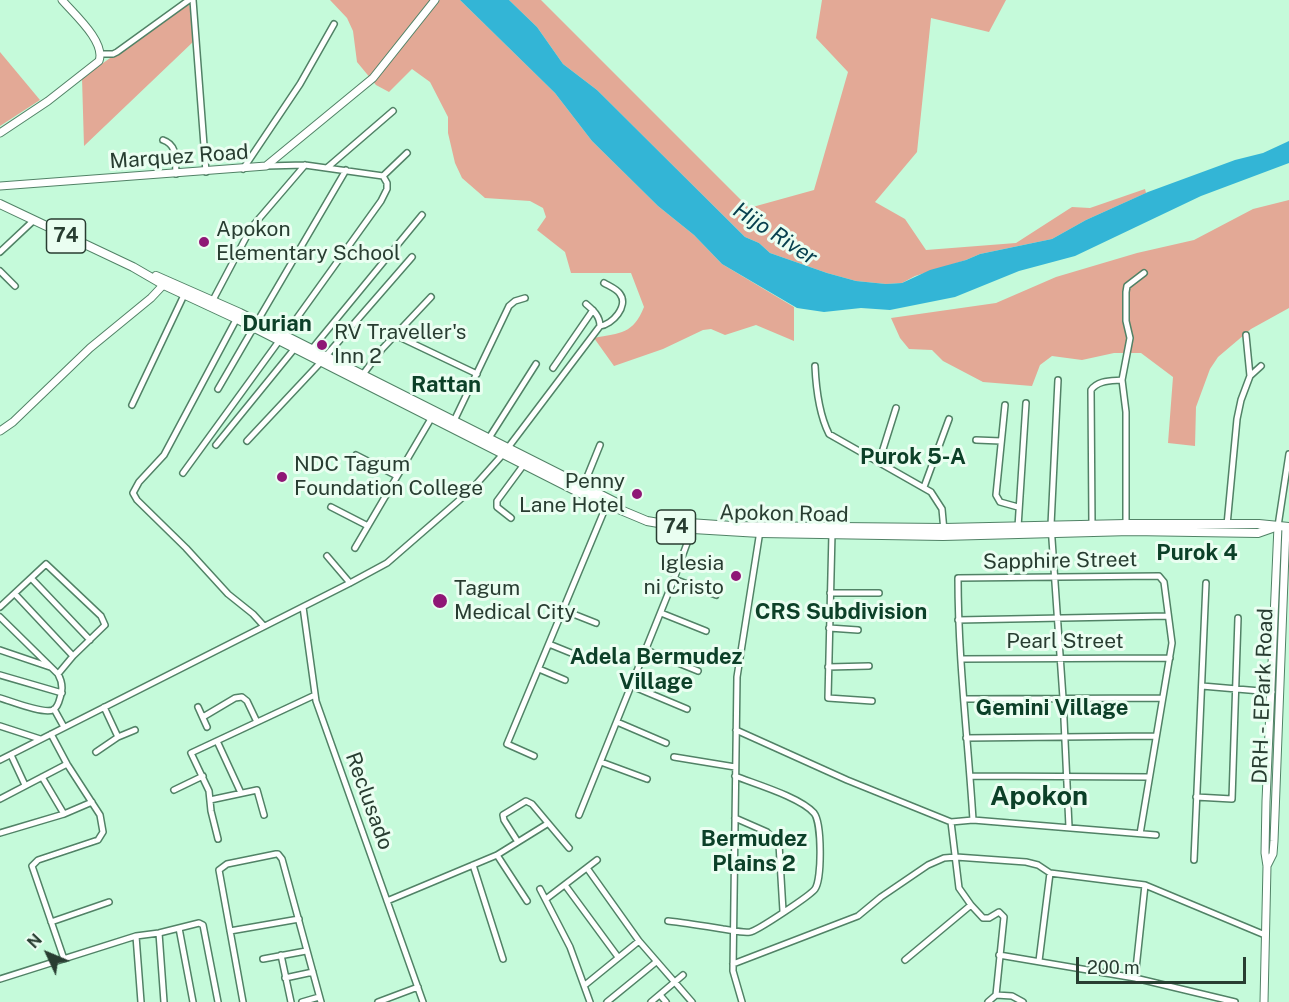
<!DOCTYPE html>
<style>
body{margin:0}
#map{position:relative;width:1289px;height:1002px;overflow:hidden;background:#c5fada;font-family:"Public Sans",sans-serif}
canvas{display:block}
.north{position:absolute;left:18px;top:924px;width:60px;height:60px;-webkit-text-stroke:4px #eafef1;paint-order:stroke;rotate:314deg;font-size:16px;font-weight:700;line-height:24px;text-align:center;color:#283d31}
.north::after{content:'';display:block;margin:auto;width:21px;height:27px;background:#283d31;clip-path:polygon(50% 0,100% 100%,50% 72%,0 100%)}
.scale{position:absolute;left:1076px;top:957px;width:170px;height:27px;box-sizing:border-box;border:3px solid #283d31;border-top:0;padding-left:8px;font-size:18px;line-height:21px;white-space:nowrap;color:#283d31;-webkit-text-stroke:4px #eafef1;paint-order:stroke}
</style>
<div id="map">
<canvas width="1289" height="1002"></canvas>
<div class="north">N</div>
<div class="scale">200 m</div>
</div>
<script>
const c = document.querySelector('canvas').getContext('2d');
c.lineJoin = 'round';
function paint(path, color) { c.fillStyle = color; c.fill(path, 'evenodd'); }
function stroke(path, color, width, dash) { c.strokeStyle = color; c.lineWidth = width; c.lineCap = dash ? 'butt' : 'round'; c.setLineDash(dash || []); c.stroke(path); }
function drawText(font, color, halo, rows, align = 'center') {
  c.font = font + ' "Public Sans",sans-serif'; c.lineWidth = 6; c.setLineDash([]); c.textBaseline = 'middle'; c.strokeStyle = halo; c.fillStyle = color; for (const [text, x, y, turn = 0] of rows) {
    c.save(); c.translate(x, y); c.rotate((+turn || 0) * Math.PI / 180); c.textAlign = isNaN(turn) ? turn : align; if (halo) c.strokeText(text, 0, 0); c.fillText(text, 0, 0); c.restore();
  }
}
const green = new Path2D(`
 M330,0H460L555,93L592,141L658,206L694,235L722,264L794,307V341L756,325L725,335L711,329L703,330L663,349L614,366L594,338C621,333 633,334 644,307L631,273H571L565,252L537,230L546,217L543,208L530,201L485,198L462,178L455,163L448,133V117L430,82L412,69L389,92L376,85L357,62L353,31L347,18Z
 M509,0H541L749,208L814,190L848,72L816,38L822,0H1006L989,32L931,18L917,152L875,202L905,219L926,250L1016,243L1072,207L1090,208L1145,189L1146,193L1086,220L1052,239L980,254L966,260L915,276L902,283L886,284L856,281L827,273L770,253L759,243L745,237L597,90L563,64L537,27Z
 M189,2L194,41L84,146L82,78Z
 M0,52L40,100L0,126Z
 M1289,200V308L1251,329L1218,357L1210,369L1196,407L1195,446L1168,443L1173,377L1141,353H1114L1082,360L1052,356L1040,365L1032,386L983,382L943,361L932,350L909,349L900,338L891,318L996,303L1056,277L1137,253L1194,240L1253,209Z`);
const water = new Path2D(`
 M460,0H509L537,27L563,64L597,90L745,237L759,243L770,253L827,273L856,281L886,284L902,283L930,270L966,260L980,254L1052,239L1086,220L1148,192L1235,160L1263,153L1289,141V163L1201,196L1075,256L1019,271L955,297L890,310L861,308L824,312L797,308L722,264L694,235L658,206L592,141L555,93Z`);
const minor = new Path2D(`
 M193,0L206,172
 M101,54H113L117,52L189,0
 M163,140C178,145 175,160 176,174
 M266,166L305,165L383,176L407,153
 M328,167L393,111
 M243,169L300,84L334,24
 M0,252L33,221
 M0,271L15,286
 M213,300L251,228L305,165
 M586,304C593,310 600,316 600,326
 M237,318L164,455L139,482L133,493L137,500L186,548L228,594L253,614L263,625
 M257,322L346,170
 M395,335L477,374
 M284,336L381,201L387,189V183L383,176
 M311,350L422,215
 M325,357L412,257
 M815,366C816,388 819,414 829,434L931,492L942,509L944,531
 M553,368L593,310
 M1250,376L1261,366
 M361,377L382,349L431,297
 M1058,380L1051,525L1063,698L1069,827
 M218,389L254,327
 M132,405L185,293
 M1005,405L996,495L1000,502L1018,507
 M453,423L509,306L515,301L525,298
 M489,438L536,364
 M976,440L1001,441
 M247,441L321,362
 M216,445L295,348
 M356,455L397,476
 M879,462L896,408
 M183,473L279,341
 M583,487L600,445
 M924,487L949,419
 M331,507L368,526
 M511,518L497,507V501L525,463
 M1126,524V412L1122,380L1130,338L1126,321V292L1127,286L1144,273
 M1092,525L1091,390C1098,380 1111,381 1122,380
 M1227,525L1237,419L1241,400L1250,376L1246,335
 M1278,526L1289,454
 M1018,527L1026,403
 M832,533L828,698L872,701
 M355,548L432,417
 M327,556L350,583
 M31,578L90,640
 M674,579L716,595
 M830,593H879
 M15,594L73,656
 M0,607L46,564L101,616L105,625L73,656L58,674
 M303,607L316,701L423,1002
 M563,610L596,623
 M661,613L706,631
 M0,617L58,674C62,681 63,690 60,698C59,702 57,708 53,710C42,714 11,701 0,698
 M958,620L1168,616
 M829,628L858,630
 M549,644L581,657
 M0,650L50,667
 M646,650L698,671
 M961,659L1170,658
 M828,667L869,666
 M539,669L565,680
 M0,675L62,693
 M632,686L687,709
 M1202,686L1272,692
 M964,699L1162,698
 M104,707L118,737
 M198,707L207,727
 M54,709L64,727
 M203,717L235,698L242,697L247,701L257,722
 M617,722L666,743
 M0,726L40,739
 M736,730L847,780L951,822L973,820L1156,835
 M51,734L67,764L100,815L103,832L98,840L38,860L32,866L64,959
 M966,738L1156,736
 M217,741L241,793
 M96,752L118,737L135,730
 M11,755L25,785
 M534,756L507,744L607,504
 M674,757L735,767
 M0,760L350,583L387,563L471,490L504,453L600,326C612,325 629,306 620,294C617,289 609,286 604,283
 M601,762L647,779
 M971,776L1149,777
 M42,777L64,814
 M174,790L203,776
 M1196,797L1232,799L1238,618
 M0,799L67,764
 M210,800L257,790L264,815
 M579,815L674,579L693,527
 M735,818L767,832L779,844L783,911
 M973,820C968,739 958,659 958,578L1159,576L1164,582L1172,643L1140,834
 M951,822L959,888L971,905L983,918H989L999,912L1004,917L996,995L988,1002
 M0,833L64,814L92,802
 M218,839L211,811L209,791L191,753L315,695
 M518,842L504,820L503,815L526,801L532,804L569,848
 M497,855L527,901
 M1194,860L1206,583
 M473,865L503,959
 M587,868L639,941L692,1002
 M565,885L618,957
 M540,889L570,947L590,1002
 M546,899L597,860
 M387,901L497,855L547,824
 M668,921C686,923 704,926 723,929C731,930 741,933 750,932C757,931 811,895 815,889C822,879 822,823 814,813C800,797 755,784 735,776
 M51,922L109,902
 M179,928L193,1002
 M230,931L299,919
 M159,933L164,1002
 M281,955L291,1002
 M999,955L1135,978L1235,1002
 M263,959L306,951
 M905,960L971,905
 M1039,961L1050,873
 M733,964L858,916L881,897L928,865L944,858L956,857L1026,862L1038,865L1050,873L1145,885L1265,935
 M285,978L313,972
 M1135,978L1145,885
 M0,979L136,936
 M585,985L639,941
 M660,995L666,1002
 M996,995L1012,996L1023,1002
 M141,1002L136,936L159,933L199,923L203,925L218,1002
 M243,1002L219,870L227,864L276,854H278L282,859L321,1002
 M302,1002L319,997
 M378,1002L418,987
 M607,1002L656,962
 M651,1002L683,975
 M742,1002L733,971L737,677L760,531`);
const major = new Path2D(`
 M0,133L48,101L99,61C106,42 74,14 62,0
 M0,186L266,166L373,78L435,0
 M0,431L13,422L90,348L151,298L166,282
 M1267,866L1273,854L1274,841L1286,527
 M1264,1002L1267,866L1265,853L1266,801L1278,526`);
const highway = new Path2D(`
 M0,204L133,267L164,285L237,319L580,493L647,521L693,529L760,533L943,536L1131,531L1258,533L1278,526
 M156,276L240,313L615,502
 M675,522L732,526L944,528L1126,524H1259L1289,527`);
const markers = [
 [204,242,6,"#8f1776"],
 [322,345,6,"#8f1776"],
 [282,477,6,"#8f1776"],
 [637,494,6,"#8f1776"],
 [736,576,6,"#8f1776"],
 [440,601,8,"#8f1776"]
];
const shields = [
 [66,236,39],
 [676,527,39]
];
const shieldNames = [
 ["74",66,236],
 ["74",676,527]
];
const streetNames = [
 ["Marquez Road",179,157,-4],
 ["Apokon Road",784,514,1],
 ["Sapphire Street",1060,561,-1],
 ["Pearl Street",1065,642],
 ["DRH - EPark Road",1263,696,-88],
 ["Reclusado",369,801,70]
];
const poiNames = [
 ["Apokon",216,230],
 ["Elementary School",216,254],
 ["RV Traveller's",334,333],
 ["Inn 2",334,357],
 ["NDC Tagum",294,465],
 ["Foundation College",294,489],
 ["Penny",625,482,"right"],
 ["Lane Hotel",625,506,"right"],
 ["Iglesia",724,564,"right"],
 ["ni Cristo",724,588,"right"],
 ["Tagum",454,589],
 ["Medical City",454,613]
];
const waterNames = [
 ["Hijo River",775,234,33]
];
const neighbourhoodNames = [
 ["Durian",277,324],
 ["Rattan",446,385],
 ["Purok 5-A",913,457],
 ["Purok 4",1197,553],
 ["CRS Subdivision",841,612],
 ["Adela Bermudez",656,657],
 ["Village",656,682],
 ["Gemini Village",1052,708],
 ["Bermudez",754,839],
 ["Plains 2",754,864]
];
const districtNames = [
 ["Apokon",1039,797]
];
paint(green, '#e3a996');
paint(water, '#33b5d6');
stroke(minor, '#518266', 8);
stroke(major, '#518266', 9);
stroke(highway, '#518266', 10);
stroke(minor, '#fff', 5);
stroke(major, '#fff', 7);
stroke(highway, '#fff', 8);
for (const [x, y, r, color] of markers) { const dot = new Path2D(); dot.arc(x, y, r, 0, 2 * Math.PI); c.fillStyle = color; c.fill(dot); stroke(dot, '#eafef1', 2); }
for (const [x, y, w] of shields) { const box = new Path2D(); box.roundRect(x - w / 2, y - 17, w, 34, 4.5); c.fillStyle = '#eafef1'; c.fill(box); stroke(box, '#283d31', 1.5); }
drawText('bold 20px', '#283d31', null, shieldNames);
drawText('21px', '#283d31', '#eafef1', streetNames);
drawText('21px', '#283d31', '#eafef1', poiNames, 'left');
drawText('italic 22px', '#08414f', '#eafef1', waterNames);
drawText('bold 22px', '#0c4028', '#eafef1', neighbourhoodNames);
drawText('bold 27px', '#0c4028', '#eafef1', districtNames);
</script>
